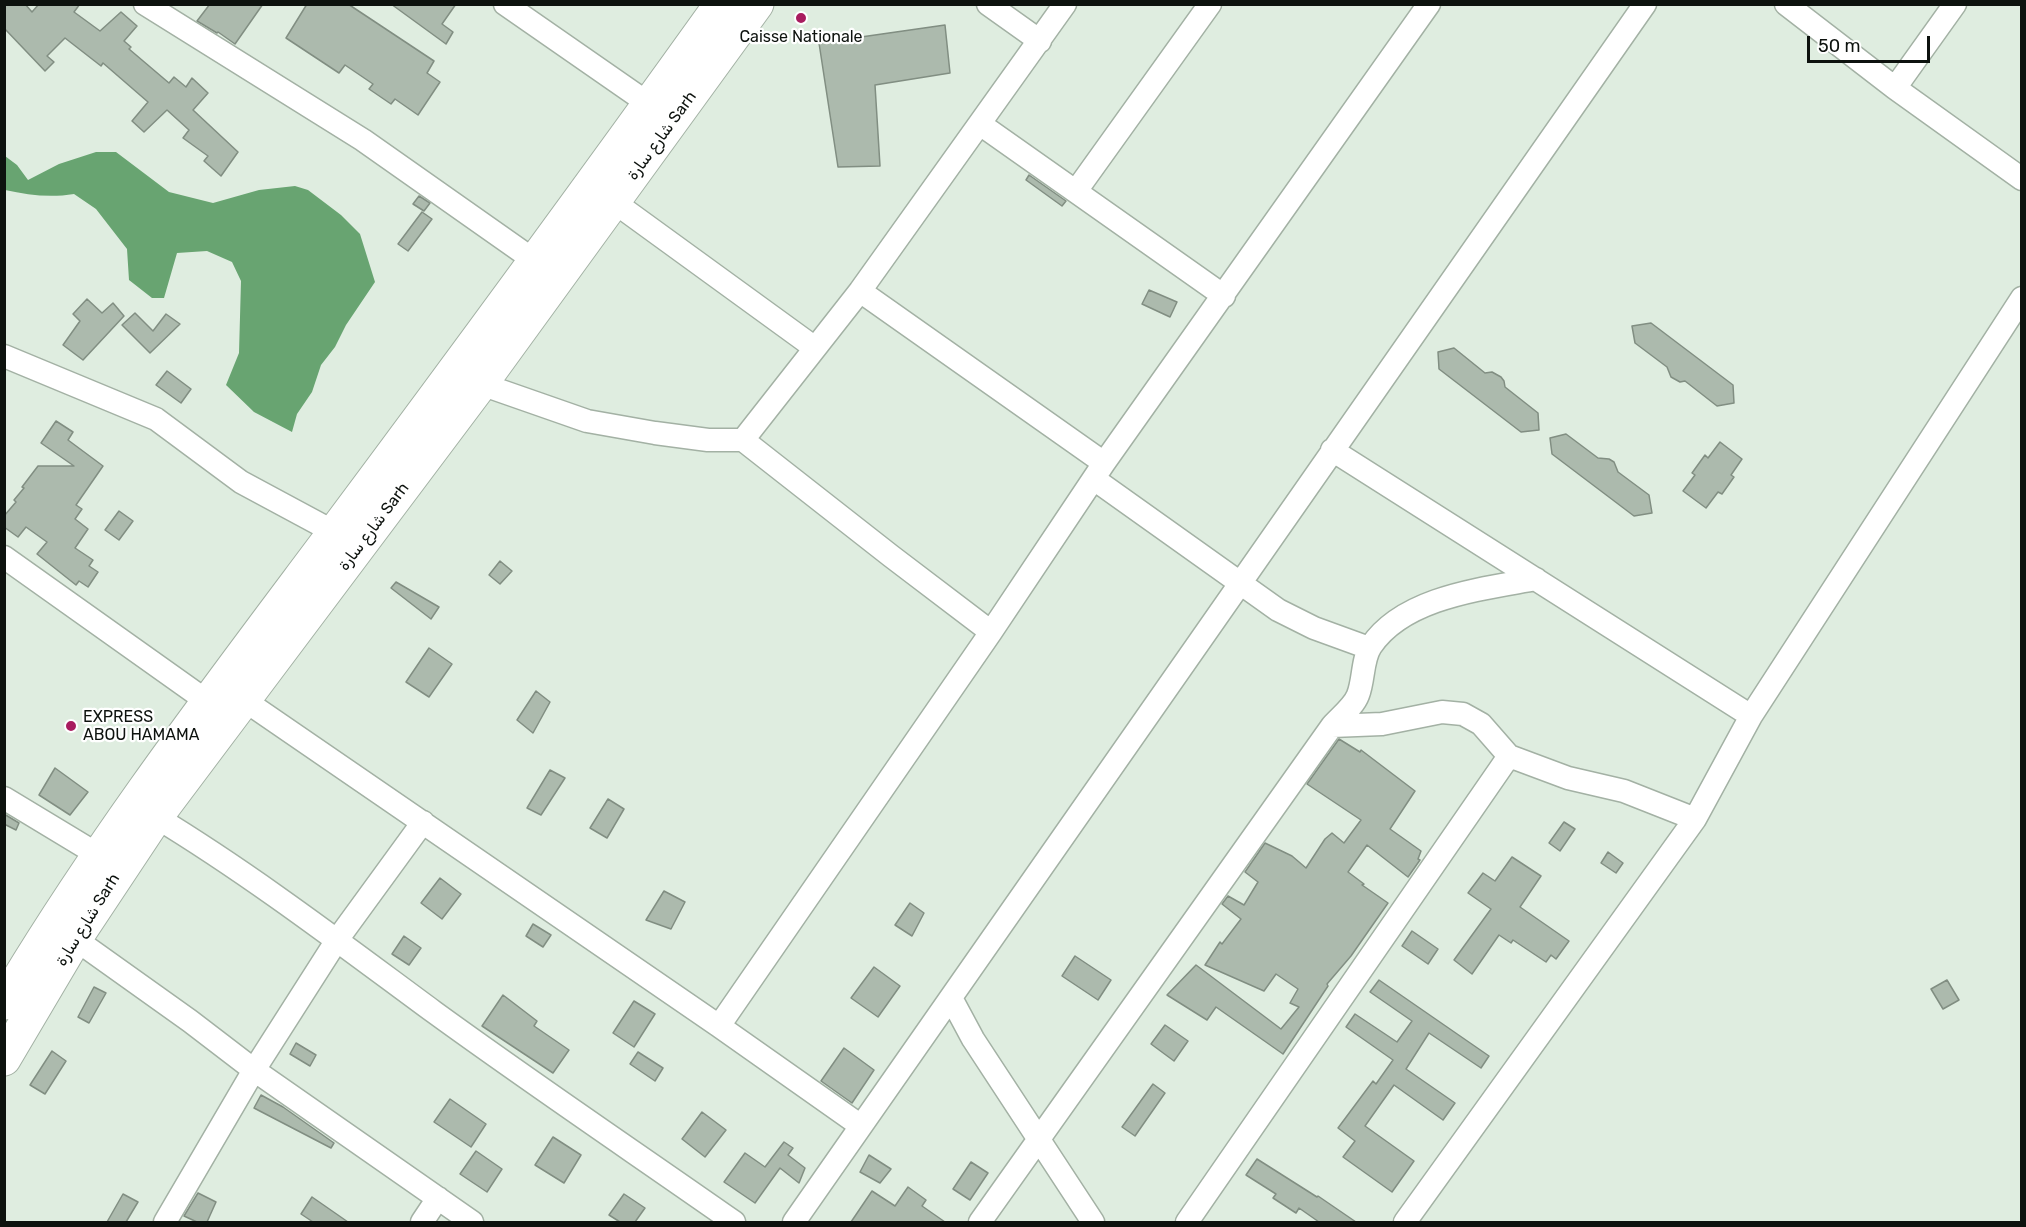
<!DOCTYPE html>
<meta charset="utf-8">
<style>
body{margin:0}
#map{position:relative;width:2026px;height:1227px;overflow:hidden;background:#dfede0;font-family:Rubik,sans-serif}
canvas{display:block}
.frame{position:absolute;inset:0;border:6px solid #0d120e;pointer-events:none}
.scale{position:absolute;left:1807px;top:36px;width:123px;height:27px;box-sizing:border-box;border:3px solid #0d120e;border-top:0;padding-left:8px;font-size:18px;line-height:21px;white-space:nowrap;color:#0d120e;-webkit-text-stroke:4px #fff;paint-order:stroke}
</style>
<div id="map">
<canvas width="2026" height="1227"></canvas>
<div class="frame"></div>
<div class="scale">50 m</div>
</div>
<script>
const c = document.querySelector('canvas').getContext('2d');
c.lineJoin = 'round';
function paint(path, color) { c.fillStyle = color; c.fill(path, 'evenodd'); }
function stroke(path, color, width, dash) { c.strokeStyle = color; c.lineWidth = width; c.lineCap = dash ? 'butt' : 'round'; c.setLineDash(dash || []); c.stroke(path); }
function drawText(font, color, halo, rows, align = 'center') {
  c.font = font + ' Rubik,"Noto Sans Arabic",sans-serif'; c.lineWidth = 4.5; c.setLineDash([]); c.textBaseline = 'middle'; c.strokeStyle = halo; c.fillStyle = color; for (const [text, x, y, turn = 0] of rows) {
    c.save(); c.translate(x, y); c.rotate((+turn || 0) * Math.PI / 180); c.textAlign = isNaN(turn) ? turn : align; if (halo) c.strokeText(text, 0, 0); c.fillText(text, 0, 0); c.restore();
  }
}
const water = new Path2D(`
 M96,152H116L169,192L213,203L259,190L295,186L308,190L341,215L360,234L375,282L346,325L335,347L321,365L312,392L297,414L292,432L254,412L226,385L239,353L241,281L232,262L207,251L177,253L164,298H152L129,280L127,249L96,209L74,194C50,198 28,195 5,190V156L17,165L28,180L59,164Z`);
const building = new Path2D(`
 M4,4H25L32,12L39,4H80L74,12L100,31L121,12L137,26L124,41L131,47L129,49L169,83L174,77L186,87L192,78L208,93L193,110L238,152L221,176L204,161L208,156L183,138L189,130L167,110L144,132L132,121L148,102L103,63L101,66L65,38L47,56L54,62L45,71L4,28Z
 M210,4H263L235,44L218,32L217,33L197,21Z
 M307,4H348L434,61L427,73L440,82L418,115L395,99L391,104L369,89L373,84L345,65L339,73L286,38Z
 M391,4H456L442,24L453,32L446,44Z
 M945,25L950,73L875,85L880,166L838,167L819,43Z
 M1029,175L1066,201L1062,206L1026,180Z
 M419,196L430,203L424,211L413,204Z
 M422,212L432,219L408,251L398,244Z
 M1149,290L1177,302L1170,317L1142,304Z
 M87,299L102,313L113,303L124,316L83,360L63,345L80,321L73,314Z
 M135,313L153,331L166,314L180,324L150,353L122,325Z
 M1651,323L1733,385L1734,403L1717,406L1685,381L1680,382L1671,377L1667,367L1635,343L1632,326Z
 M1454,348L1485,373L1492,372L1501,377L1504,381L1505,387L1538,413L1539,430L1521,432L1439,369L1438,352Z
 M167,371L191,389L181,403L156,385Z
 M56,421L73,432L68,440L103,466L76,505L82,509L75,519L88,529L75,548L93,560L89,566L98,572L88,587L79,581L76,585L37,554L47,542L26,527L18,537L4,527V516L16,502L14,500L24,488L22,487L38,466H74L41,443Z
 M1566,434L1598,458L1609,459L1614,462L1618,472L1649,495L1652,513L1634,516L1552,454L1550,438Z
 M1720,442L1742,459L1731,475L1734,477L1722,494L1718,492L1706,508L1683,491L1695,475L1692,473L1705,455L1708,458Z
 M119,511L133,521L119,540L105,530Z
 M500,561L512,571L500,584L489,575Z
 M396,582L439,607L431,619L391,588Z
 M429,648L452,664L429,697L406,682Z
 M536,691L550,702L533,733L517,720Z
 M1339,739L1360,752L1361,750L1415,791L1390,829L1421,851L1418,859L1420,860L1408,877L1367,845L1348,872L1364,884L1362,885L1388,903L1351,956L1327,984L1328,986L1283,1054L1216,1007L1207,1020L1167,995L1196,965L1281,1029L1299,1007L1290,1003L1298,989L1276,974L1264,991L1205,965L1220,942L1222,944L1241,919L1222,904L1228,896L1244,905L1258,882L1245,872L1265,843L1292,856L1306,868L1325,839L1332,833L1344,843L1361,820L1307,784Z
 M55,768L88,792L70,815L39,795Z
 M550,770L565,778L541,815L527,808Z
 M608,799L624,809L607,838L590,828Z
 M4,814L19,823L16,830L4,824Z
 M1564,822L1575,829L1560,851L1549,843Z
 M1608,852L1623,863L1616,873L1601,863Z
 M1512,857L1541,876L1520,907L1569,941L1556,959L1551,955L1546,962L1513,940L1511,943L1499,935L1472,974L1454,960L1491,909L1468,893L1483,873L1495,881Z
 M440,878L461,894L442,919L421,903Z
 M664,891L685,902L671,929L646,920Z
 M910,903L924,913L912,936L895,925Z
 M533,924L551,935L543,947L526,936Z
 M1412,931L1438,949L1428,964L1402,946Z
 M404,936L421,948L409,965L392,954Z
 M1075,956L1111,980L1098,1000L1062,976Z
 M874,967L900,986L878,1017L851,998Z
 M1379,980L1489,1056L1481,1068L1429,1033L1406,1069L1455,1103L1443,1120L1394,1085L1365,1126L1414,1161L1392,1192L1343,1157L1355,1141L1338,1128L1373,1081L1376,1084L1393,1060L1346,1027L1355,1014L1397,1042L1412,1021L1370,992Z
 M1947,980L1959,1000L1943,1009L1931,989Z
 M94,987L106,993L89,1023L78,1017Z
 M503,995L537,1021L534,1026L569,1050L553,1073L482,1026Z
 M634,1001L655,1014L634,1047L613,1033Z
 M1165,1025L1188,1041L1174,1061L1151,1044Z
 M296,1043L316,1055L310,1066L290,1054Z
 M844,1048L874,1070L852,1103L821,1081Z
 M52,1051L66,1061L45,1094L30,1085Z
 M638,1052L663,1068L655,1081L630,1064Z
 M1153,1084L1165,1093L1135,1136L1122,1127Z
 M261,1095L283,1107L334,1143L331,1148L254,1108Z
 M450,1099L486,1124L471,1147L434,1122Z
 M702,1112L726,1130L705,1157L682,1139Z
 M553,1137L581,1155L564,1183L535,1165Z
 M784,1142L793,1148L788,1155L805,1168L799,1183L780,1168L755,1203L724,1182L745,1153L765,1167Z
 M476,1151L502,1169L487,1192L460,1174Z
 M869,1155L891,1169L880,1183L860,1172Z
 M1257,1159L1317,1197L1318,1196L1356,1222H1319L1299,1208L1296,1213L1273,1198L1276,1194L1246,1175Z
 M971,1162L988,1173L970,1200L953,1189Z
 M908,1187L926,1200L922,1206L945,1222H851L872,1191L895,1206Z
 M198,1193L216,1202L207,1222H197L184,1216Z
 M123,1194L138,1202L126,1222H107Z
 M624,1194L645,1208L635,1222H620L609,1215Z
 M312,1197L348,1222H313L301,1214Z`);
const minor = new Path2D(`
 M145,4L363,140L535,261
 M505,4L649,104
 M988,4L1040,41
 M1786,4L1895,88L2022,179
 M1895,88L1955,4
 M980,124L1224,296
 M1076,191L1210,4
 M614,202L815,348
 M860,291L1104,463
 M4,356L156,419L241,482L334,532
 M481,384L587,421L655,433L708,440H743L891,556L991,632
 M743,440L860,291L1065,4
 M1332,450L1751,716
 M1094,479L1278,610L1314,628L1369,648
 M4,557L208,702
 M244,700L719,1026L861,1126
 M1332,726L1382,724L1442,712L1463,714L1481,724L1509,756L1568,778L1624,791L1695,819
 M4,798L100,856
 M156,817C253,876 343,945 434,1012C533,1084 634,1152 734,1222
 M75,939L190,1021L254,1070L472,1222
 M951,998L973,1039L1093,1222
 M719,1026L991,632L1104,463L1429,4
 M165,1222L254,1070L337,940L423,822
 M422,1222L438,1198
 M794,1222L1645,4
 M980,1222L1332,726C1340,717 1354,706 1358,695C1364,680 1362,659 1371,646C1404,597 1482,589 1536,579
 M1187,1222L1509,756
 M1405,1222L1695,819L1751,716L2022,298`);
const highway = new Path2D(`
 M4,1003C101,840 217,689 330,538C462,361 592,184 721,4
 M4,1059L75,939L156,817L481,384L757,4`);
const markers = [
 [801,18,6,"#a81c5f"],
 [71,726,6,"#a81c5f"]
];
const poiNames = [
 ["Caisse Nationale",801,37],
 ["EXPRESS",83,717,"left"],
 ["ABOU HAMAMA",83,735,"left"]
];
const streetNames = [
 ["شارع سارة Sarh",662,136,-54],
 ["شارع سارة Sarh",374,527,-53],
 ["شارع سارة Sarh",88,920,-58]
];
paint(water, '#68a471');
paint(building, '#acbaad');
stroke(building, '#818e82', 1.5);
stroke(minor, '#a3b1a4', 25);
stroke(highway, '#a3b1a4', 35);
stroke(minor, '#fff', 22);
stroke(highway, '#fff', 33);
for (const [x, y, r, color] of markers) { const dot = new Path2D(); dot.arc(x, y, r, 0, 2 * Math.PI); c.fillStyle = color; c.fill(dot); stroke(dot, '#fff', 2); }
drawText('16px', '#0d120e', '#fff', poiNames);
drawText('16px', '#0d120e', '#fff', streetNames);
</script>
